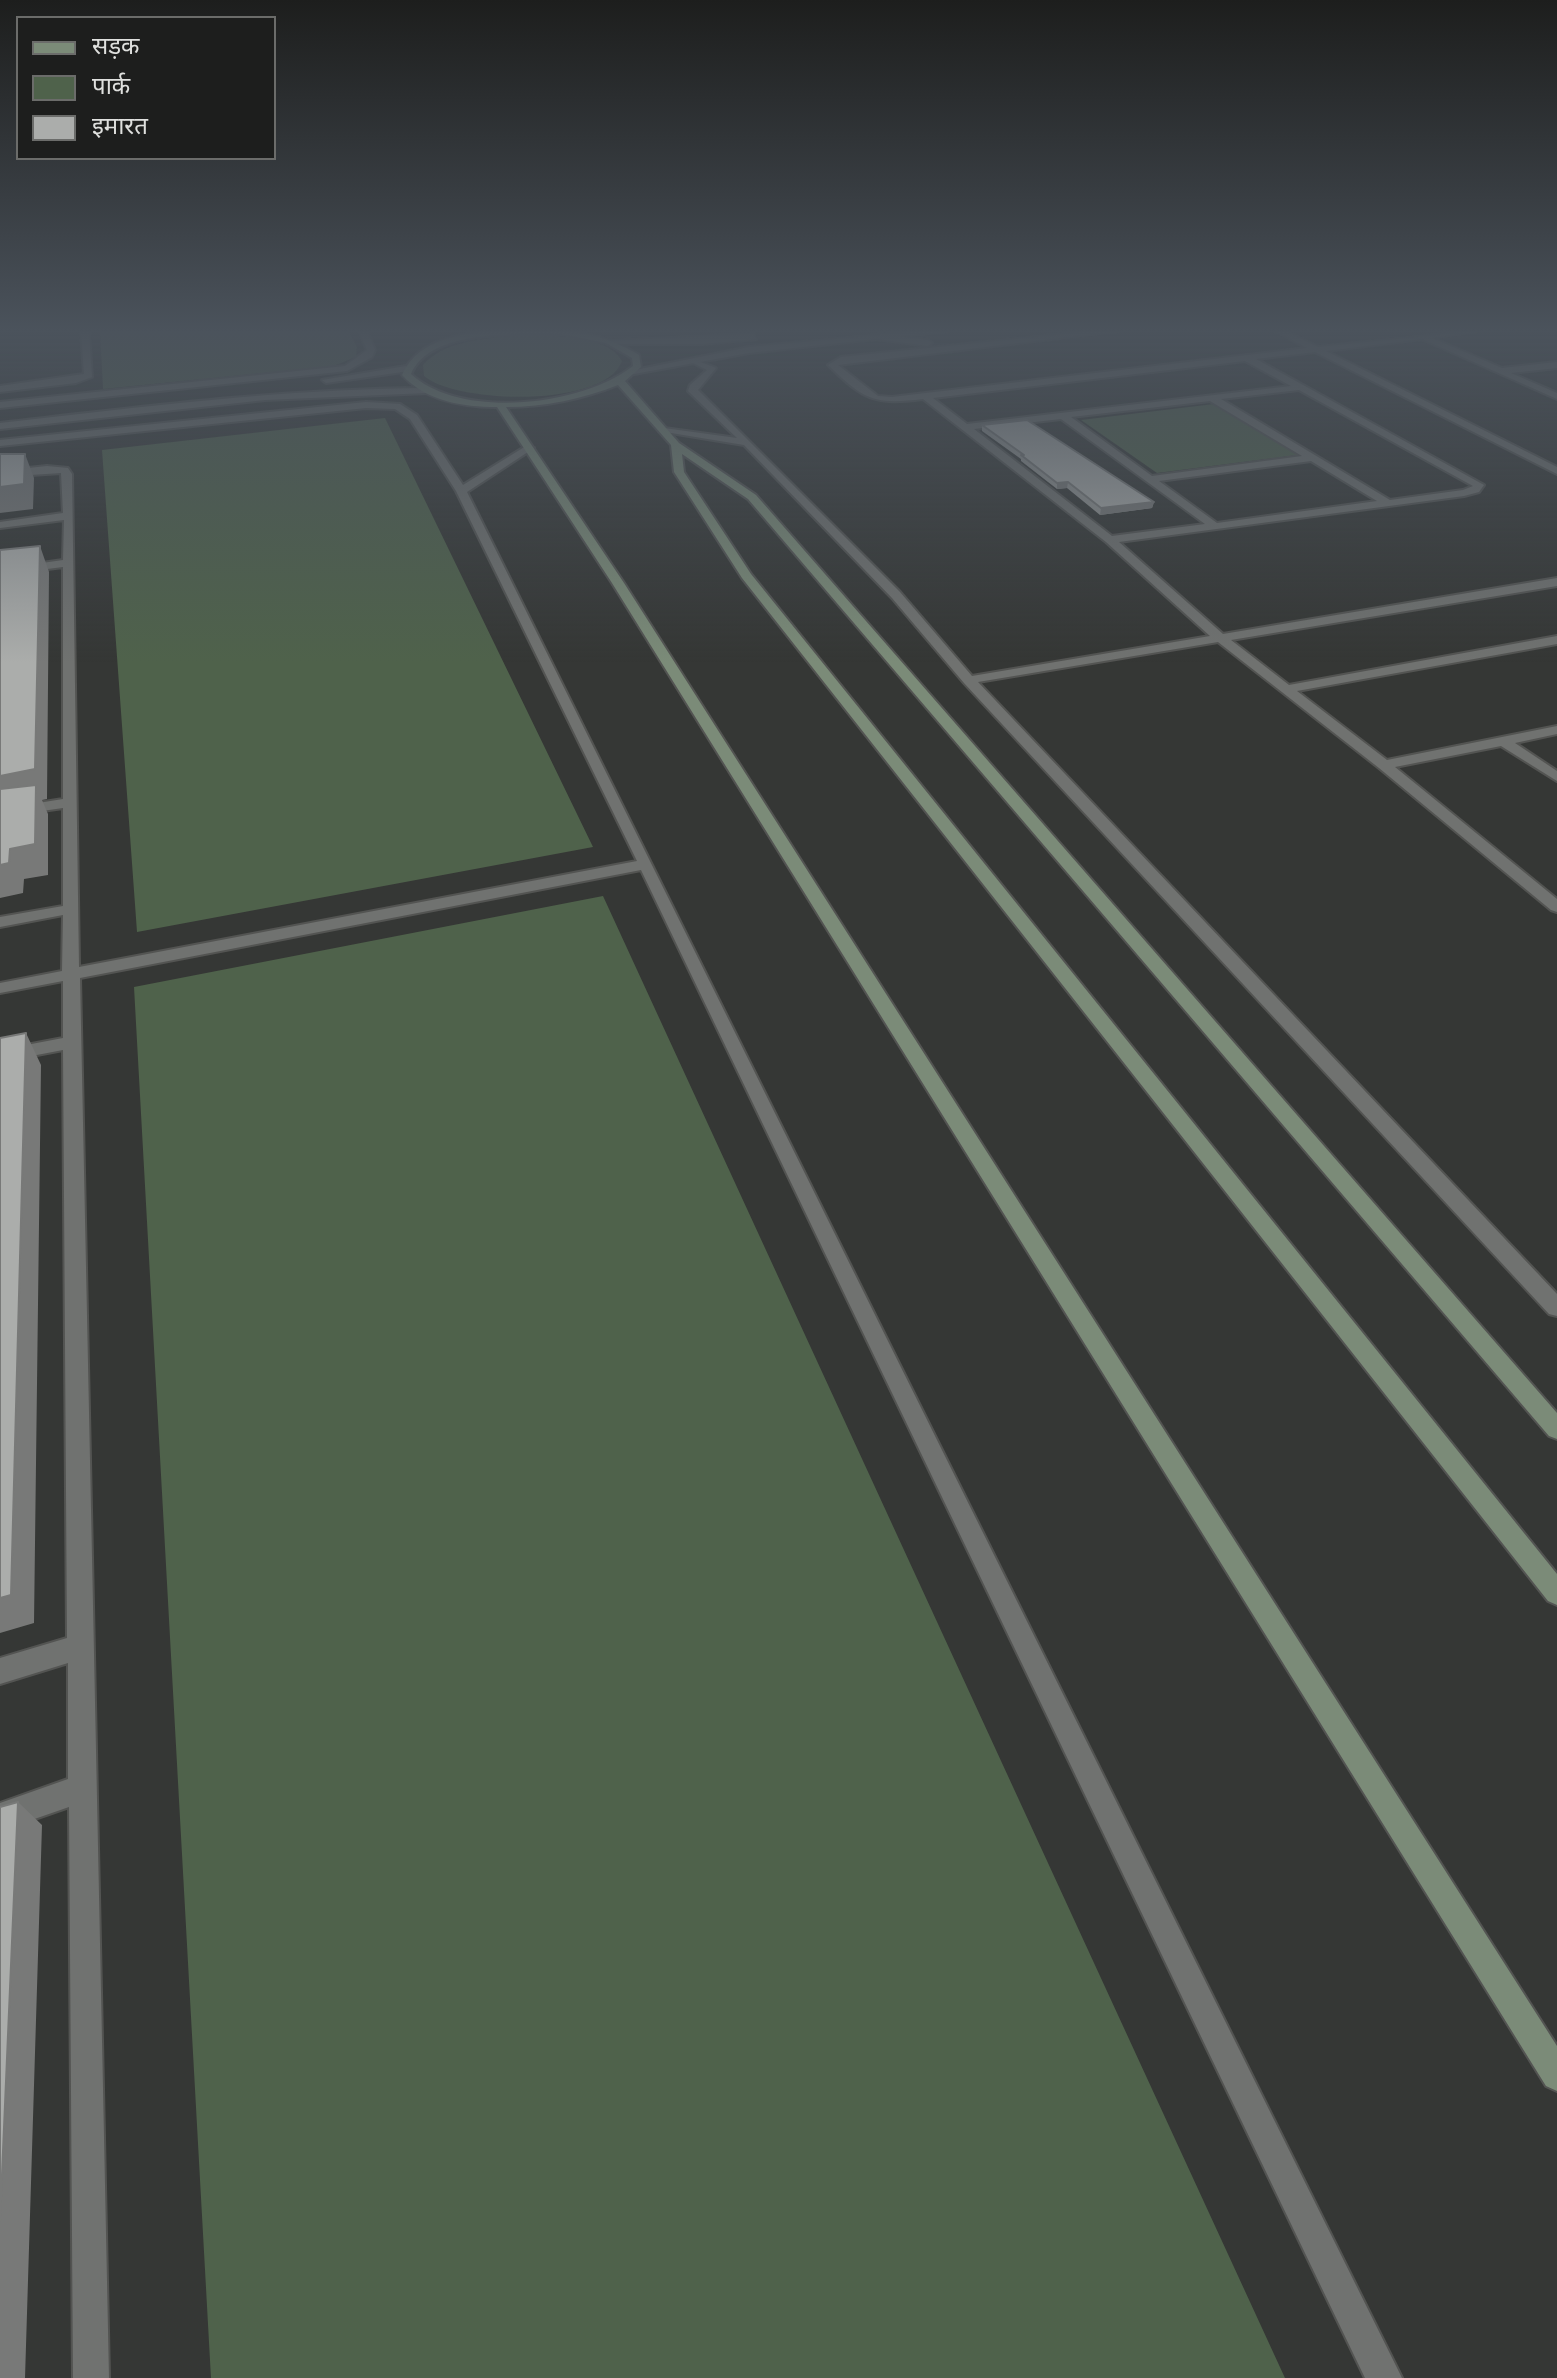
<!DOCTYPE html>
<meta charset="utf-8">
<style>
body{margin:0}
#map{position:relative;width:1557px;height:2378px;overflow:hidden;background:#353735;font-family:Roboto,"Noto Sans Devanagari",sans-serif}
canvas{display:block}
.legend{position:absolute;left:16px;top:16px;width:260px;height:144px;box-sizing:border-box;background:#1d1e1d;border:2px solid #6b6c6a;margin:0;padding:10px 14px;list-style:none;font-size:24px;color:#dfe0de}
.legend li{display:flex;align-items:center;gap:16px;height:40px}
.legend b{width:40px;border:2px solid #6b6c6a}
</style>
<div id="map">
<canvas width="1557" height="2378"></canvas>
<ul class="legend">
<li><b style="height:10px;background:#7b8b78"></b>सड़क</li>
<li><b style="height:22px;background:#4f624b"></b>पार्क</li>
<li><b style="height:22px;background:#abadab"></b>इमारत</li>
</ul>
</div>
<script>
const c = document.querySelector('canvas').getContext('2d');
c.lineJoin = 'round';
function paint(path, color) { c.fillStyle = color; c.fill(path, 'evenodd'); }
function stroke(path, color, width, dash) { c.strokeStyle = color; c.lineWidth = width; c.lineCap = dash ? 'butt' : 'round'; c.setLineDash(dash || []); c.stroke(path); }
const green = new Path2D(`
 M100,331H349L357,347L356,357L334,366L103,389Z
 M511,336C539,335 607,332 622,361C606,408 456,404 424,376L423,365C444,341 482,339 511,336Z
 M1214,404L1298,455L1157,473L1081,420Z
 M385,418L593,847L137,932L102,450Z
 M603,896L1285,2378H211L134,987Z`);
const service = new Path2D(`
 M81,331H89L92,377L76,383L0,392V386L84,374Z`);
const minor = new Path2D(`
 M359,331H367L375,350L372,357L347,371L0,408V402L345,366L367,350Z
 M1094,331H1117L838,365L878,396L892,397L1307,348L1276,331H1285L1318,347L1476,331L1432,338L1502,368L1557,362V368L1511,373L1557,393V399L1422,339L1326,351L1557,467V474L1315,352L1256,359L1484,485L1479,492L1464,496L1119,542L1223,634L1557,578V586L1231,640L1289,685L1557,636V644L1297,691L1387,760L1557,726V734L1515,743L1557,771V781L1501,746L1395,767L1557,899V912L1551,910L1379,768L1218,642L978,682L1557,1294V1316L1549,1314L964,683L892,598L744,445L659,431L664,428L737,438L688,391L690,385L707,370L693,363V359L716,368L698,390L900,592L972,676L1210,636L1106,542L923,399C874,405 864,400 828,365L841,357ZM1245,361L1291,386L967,424L933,398ZM1299,390L1473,486L1463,490L1390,500L1221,399ZM1210,401L1302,456L1152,476L1071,417ZM1061,419L1205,524L1112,536L974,429ZM1311,461L1377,501L1217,523L1159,481Z
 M880,334L928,340L932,343L928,346L877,339Z
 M366,402L400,404L417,415L463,485L526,446L534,448L467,492L1402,2378H1365L641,870L80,978L109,2378H73L69,1807L0,1831V1803L68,1779V1663L0,1684V1658L67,1638L63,1050L0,1062V1050L63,1038V981L0,993V983L62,971L63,915L0,927V917L63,906V808L0,817V809L63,799V567L0,575V569L63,560L64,520L0,528V522L63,513L61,473L0,477V471L47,466L68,468L72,474L79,967L637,861L456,491L410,419L395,409L366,408L0,446V440Z`);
const tertiary = new Path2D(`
 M923,331H948L749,353L634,374L630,371L749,347Z
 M753,334L756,339L702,344H609L605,341Z
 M406,366L409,371L326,383L322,380Z
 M424,388L427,393L265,400L0,429V423C141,407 282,389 424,388Z`);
const secondary = new Path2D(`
 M508,331C561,331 592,327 639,355L641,367L625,381L679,443L756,495L1557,1413V1439L1549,1436L748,499L682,454L684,472L751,574L1557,1574V1605L1548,1601L742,578L674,472L671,445L618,385C583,399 545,407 506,407L624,583L1557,2046V2091L1546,2086L612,583L497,407C462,407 426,401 402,375C419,336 469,332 508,331ZM562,334L606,343L632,358L633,366C582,406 461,420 411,374C430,329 519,334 562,334Z`);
const wall = new Path2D(`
 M982,425L1154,502L1152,508L1100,515L1067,488L1057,489L1021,461V459L982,431Z`);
const shadedWall = new Path2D(`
 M25,454L34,478L33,509L0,513V487Z
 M1068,482L1067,488L1057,489V483Z
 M1154,502L1152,508L1100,515L1101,508Z
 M40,546L49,572L47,799L42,800L48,814V875L24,879L23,893L0,898V776Z
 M26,1033L41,1065L34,1623L0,1633V1598Z
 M18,1802L42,1825L25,2378H0V2221Z`);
const building = new Path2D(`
 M1027,420L1154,502L1101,508L1068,482L1057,483L1021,455H1024L982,425Z
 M0,454H25L24,484L0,487Z
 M40,546L35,769L0,776V550Z
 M36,785L35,844L10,849L9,863L0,865V789Z
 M26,1033L11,1595L0,1598V1038Z
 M18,1802L0,2221V1807Z`);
paint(green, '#4f624b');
stroke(service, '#535452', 4);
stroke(minor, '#535452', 4);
stroke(tertiary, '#535452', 4);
stroke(secondary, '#535452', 4);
paint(service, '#707270');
paint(minor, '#707270');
paint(tertiary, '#707270');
paint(secondary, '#7b8b78');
paint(wall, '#939593');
paint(shadedWall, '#787978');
paint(building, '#abadab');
stroke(building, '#787978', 2);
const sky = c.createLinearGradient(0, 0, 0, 663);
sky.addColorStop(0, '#1d1e1d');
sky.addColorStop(0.5, '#4b535c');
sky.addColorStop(1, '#4b535c00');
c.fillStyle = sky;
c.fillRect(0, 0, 1557, 663);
</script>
